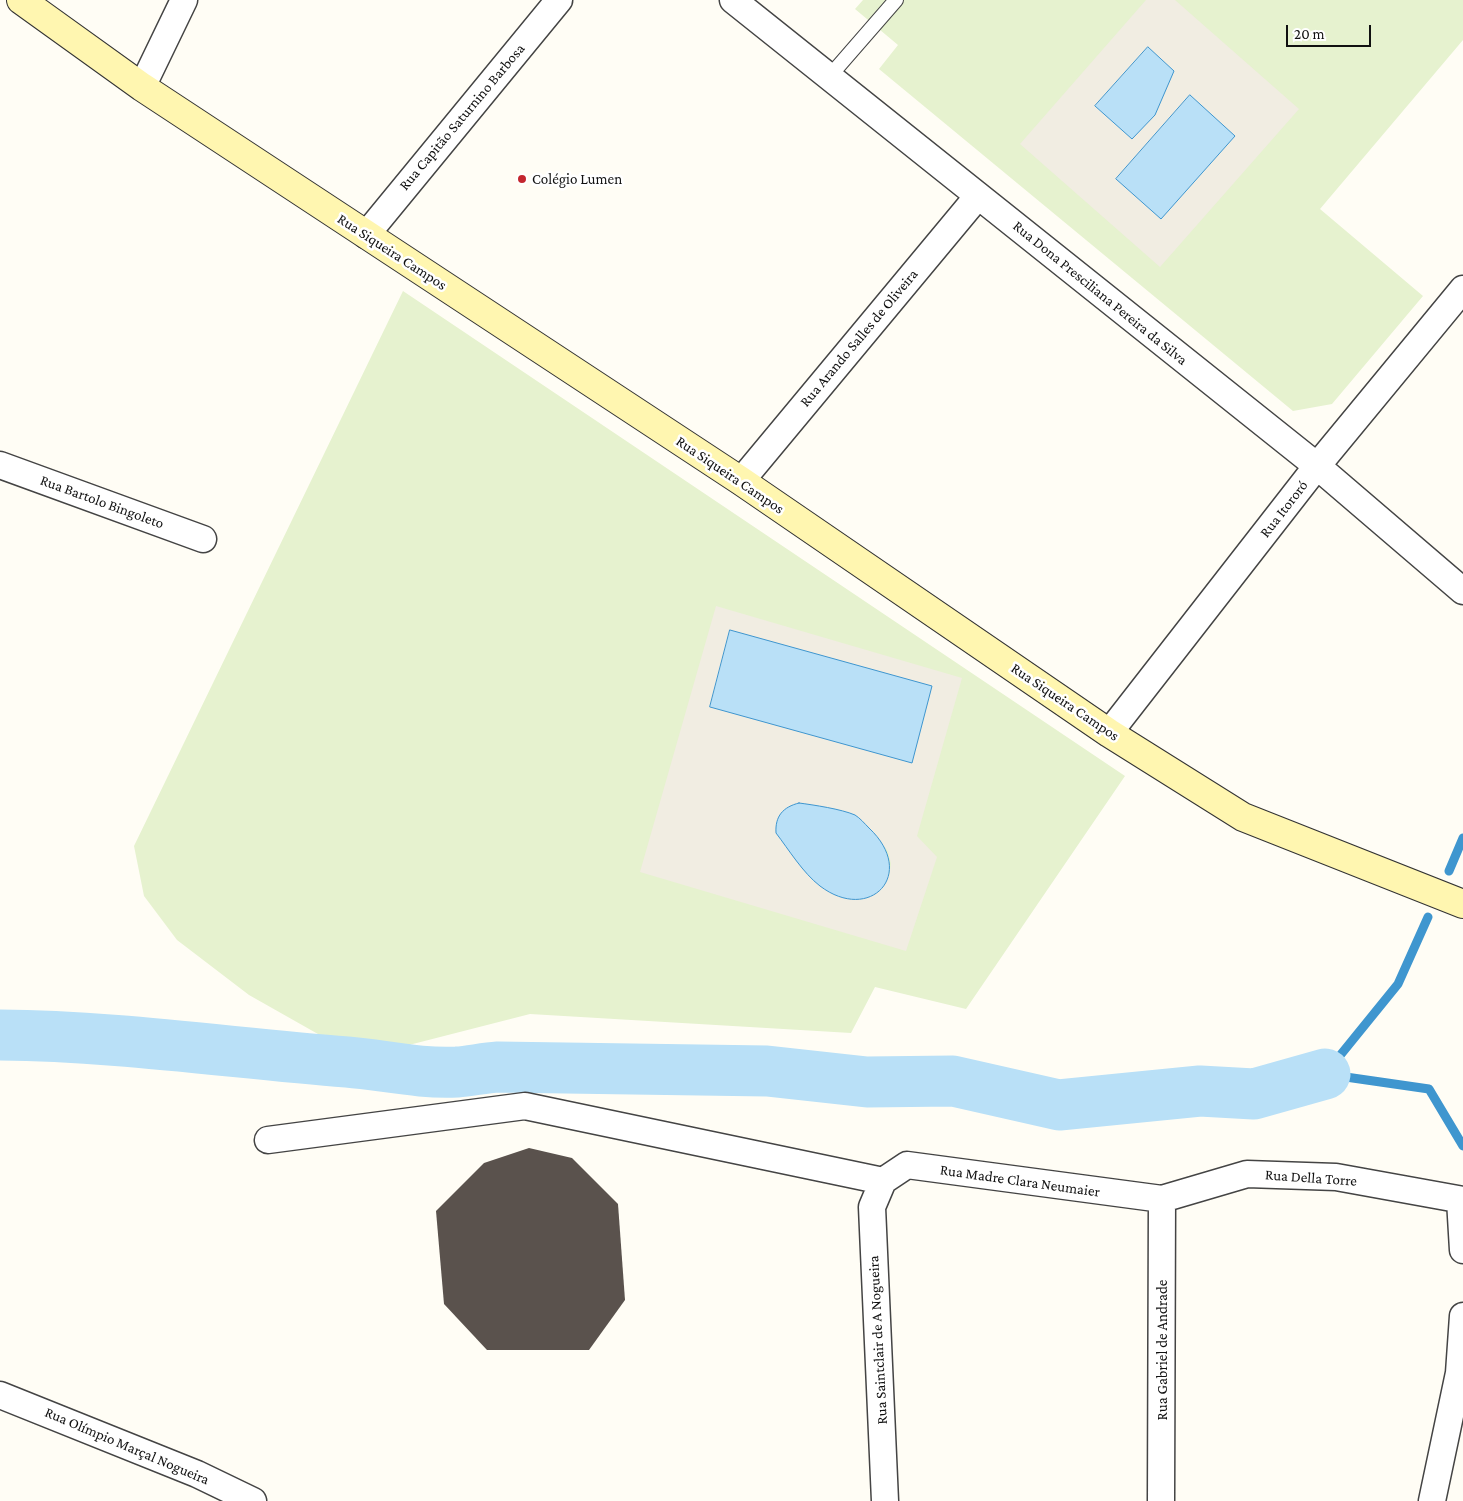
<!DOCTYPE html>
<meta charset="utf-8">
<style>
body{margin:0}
#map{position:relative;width:1463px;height:1501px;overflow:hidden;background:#fffdf5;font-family:"Crimson Pro",serif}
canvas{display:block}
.scale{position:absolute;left:1286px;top:25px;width:85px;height:22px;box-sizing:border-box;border:2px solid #111;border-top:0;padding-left:6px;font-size:15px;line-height:18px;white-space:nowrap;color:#111;-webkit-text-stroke:4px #fff;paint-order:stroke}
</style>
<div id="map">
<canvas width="1463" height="1501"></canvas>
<div class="scale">20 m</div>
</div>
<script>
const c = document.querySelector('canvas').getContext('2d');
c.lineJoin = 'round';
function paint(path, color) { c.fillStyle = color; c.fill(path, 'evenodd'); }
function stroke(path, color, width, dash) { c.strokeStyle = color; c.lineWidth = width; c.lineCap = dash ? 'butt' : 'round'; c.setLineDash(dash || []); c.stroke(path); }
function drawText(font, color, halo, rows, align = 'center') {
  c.font = font + ' "Crimson Pro",serif'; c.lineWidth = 5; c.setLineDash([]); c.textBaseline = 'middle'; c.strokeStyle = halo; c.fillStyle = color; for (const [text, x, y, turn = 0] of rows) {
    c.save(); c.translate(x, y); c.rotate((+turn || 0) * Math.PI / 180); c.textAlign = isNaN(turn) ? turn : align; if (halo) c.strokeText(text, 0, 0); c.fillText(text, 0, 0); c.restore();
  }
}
const pitch = new Path2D(`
 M863,0H1463V40L1320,209L1423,296L1332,404L1293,411L879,69L898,45L855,9Z
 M403,291L1125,776L966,1009L875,987L851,1033L530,1014L405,1046L325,1038L249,995L177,940L144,896L134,846Z`);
const plaza = new Path2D(`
 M1146,0H1175L1299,109L1160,267L1020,144Z
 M716,606L962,678L917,836L937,857L906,951L640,872ZM799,803L856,816L888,851L891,864L889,876L795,859L777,833L776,824Z`);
const water = new Path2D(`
 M1148,47L1174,71L1155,115L1132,139L1095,106Z
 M1190,95L1235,136L1161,219L1116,179Z
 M730,630L932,686L912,763L710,707Z
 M799,803C814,805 841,809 855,815C860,818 865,824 869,828C918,874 870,924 820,886C803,873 789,850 776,833C775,816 783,807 799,803Z`);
const stream = new Path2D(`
 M1449,871L1463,838
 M1428,917L1398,984L1325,1074L1429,1089L1463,1146`);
const river = new Path2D(`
 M0,1035C116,1036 232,1053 347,1062C383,1065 420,1074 457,1072C470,1071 484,1068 498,1067L767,1071L867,1082L953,1081L1059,1105L1200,1091L1254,1094L1325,1074`);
const building = new Path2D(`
 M529,1148L572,1158L618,1204L625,1300L589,1350H487L444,1304L436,1211L484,1163Z`);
const service = new Path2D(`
 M829,77L896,0`);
const minor = new Path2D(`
 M733,0L1317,466L1463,591
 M142,87L184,0
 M366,235L559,0
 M0,465L203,539
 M741,481L978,196
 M1109,733L1317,466L1463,289
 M268,1140L525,1106L883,1181
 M883,1181L907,1165L1162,1199L1247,1174L1336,1177L1463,1200
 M883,1181L872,1207L885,1501
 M1460,1200L1463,1250
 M0,1395L197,1474L253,1501
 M1161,1501L1162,1199
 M1432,1501L1459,1373L1463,1316`);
const secondary = new Path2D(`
 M21,0L142,87L741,481L1109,733L1243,817L1463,904`);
const markers = [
 [522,179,5,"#c4262e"]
];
const streetNames = [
 ["Rua Capitão Saturnino Barbosa",462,117,-50],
 ["Rua Siqueira Campos",392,252,33],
 ["Rua Dona Presciliana Pereira da Silva",1100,293,39],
 ["Rua Arando Salles de Oliveira",859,338,-50],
 ["Rua Siqueira Campos",730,475,34],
 ["Rua Bartolo Bingoleto",102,502,20],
 ["Rua Itororó",1284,509,-52],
 ["Rua Siqueira Campos",1065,702,34],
 ["Rua Della Torre",1311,1178,4],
 ["Rua Madre Clara Neumaier",1020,1181,8],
 ["Rua Saintclair de A Nogueira",878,1340,-93],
 ["Rua Gabriel de Andrade",1162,1350,-90],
 ["Rua Olímpio Marçal Nogueira",127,1446,23]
];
const poiNames = [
 ["Colégio Lumen",532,179]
];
paint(pitch, '#e6f2cf');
paint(plaza, '#f1ede2');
paint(water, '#b9e0f7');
stroke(water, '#3f96cf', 1);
stroke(stream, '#3f96cf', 9);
stroke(river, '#b9e0f7', 51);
paint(building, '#5a524d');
stroke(service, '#444', 16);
stroke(minor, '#444', 29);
stroke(secondary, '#333', 30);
stroke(service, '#fff', 14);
stroke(minor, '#fff', 26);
stroke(secondary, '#fff6b0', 28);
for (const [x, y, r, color] of markers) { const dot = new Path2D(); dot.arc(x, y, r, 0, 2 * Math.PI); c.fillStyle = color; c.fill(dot); stroke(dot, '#fff', 2); }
drawText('15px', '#111', '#fff', streetNames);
drawText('15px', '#111', '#fff', poiNames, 'left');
</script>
